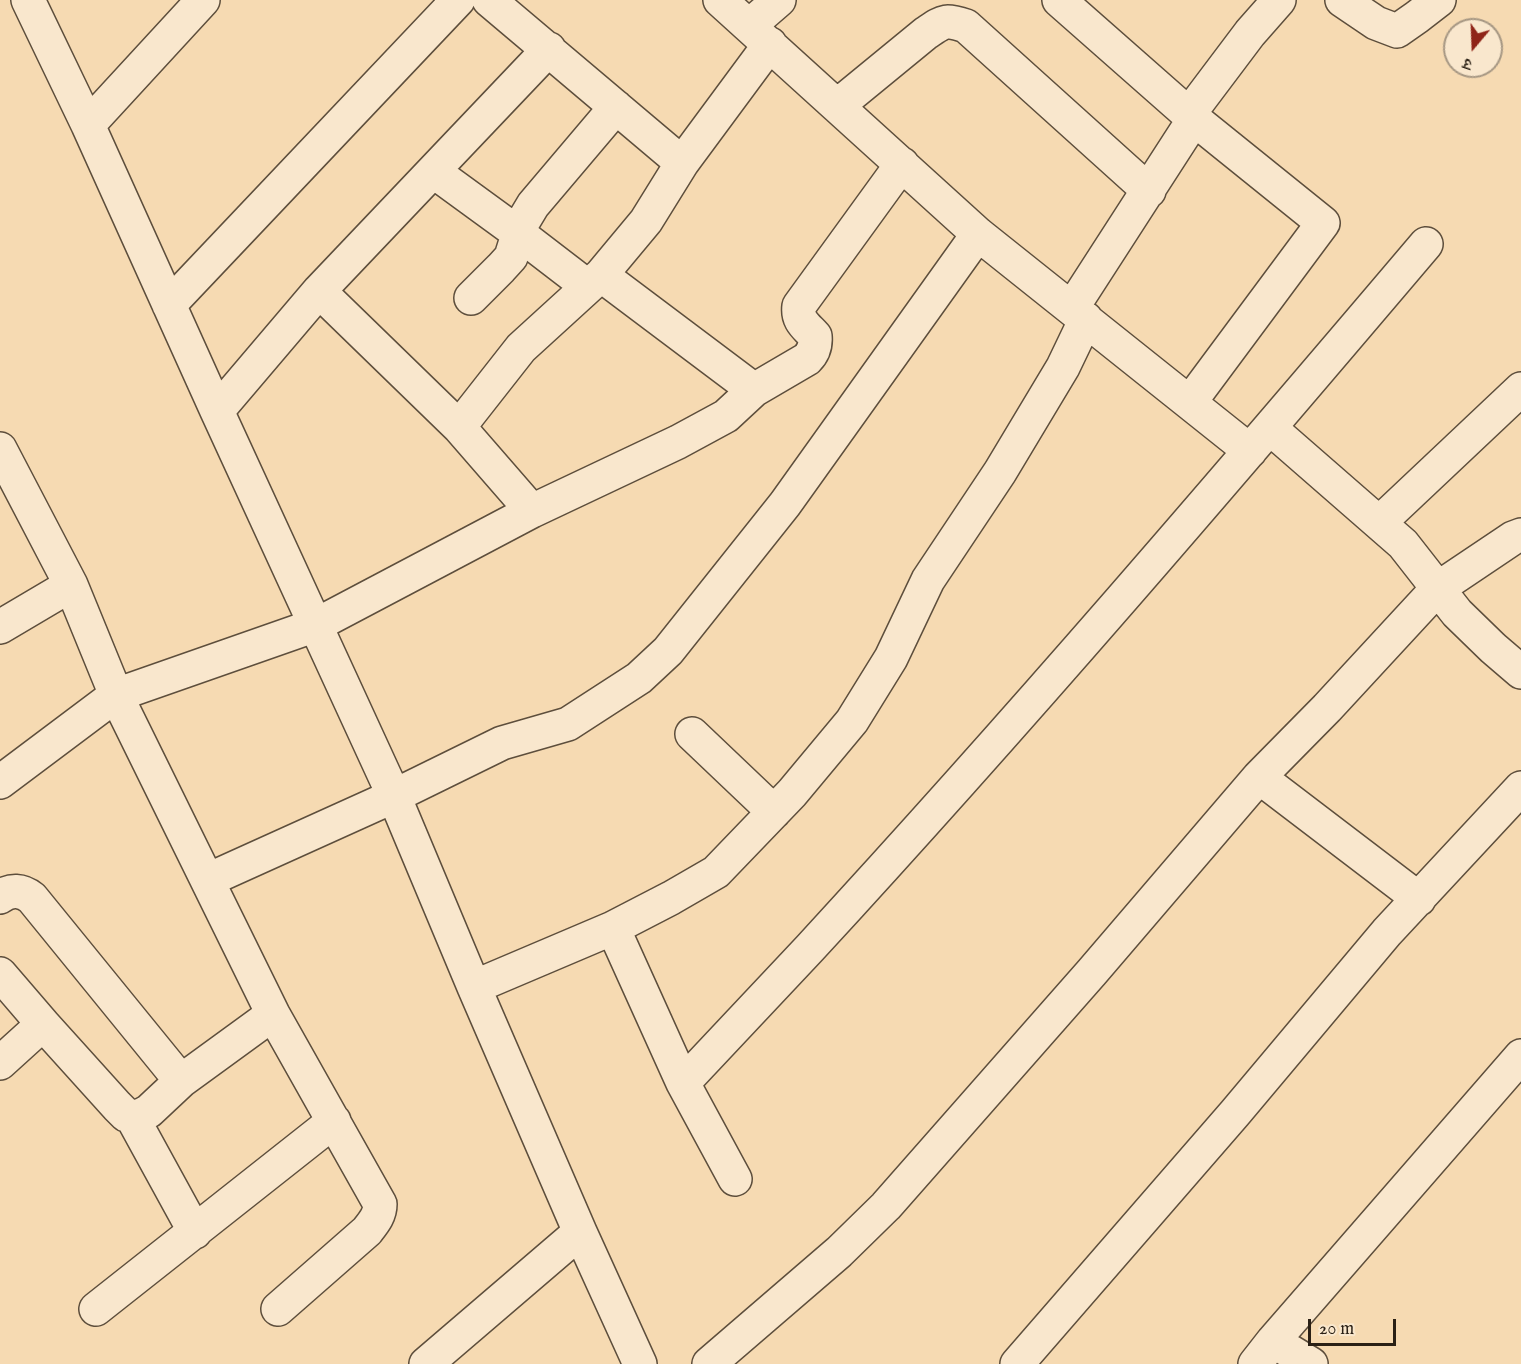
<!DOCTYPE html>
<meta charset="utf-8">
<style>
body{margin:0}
#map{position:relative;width:1521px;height:1364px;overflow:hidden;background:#f6dab2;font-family:"IM FELL English","Noto Serif Devanagari",serif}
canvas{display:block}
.north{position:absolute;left:1443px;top:18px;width:60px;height:60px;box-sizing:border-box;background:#f9e7cd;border:2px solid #a69783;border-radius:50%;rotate:199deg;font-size:16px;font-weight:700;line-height:24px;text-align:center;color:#2a2015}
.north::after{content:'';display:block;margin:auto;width:21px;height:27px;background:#8f2418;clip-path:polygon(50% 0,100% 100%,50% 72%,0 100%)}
.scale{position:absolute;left:1308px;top:1319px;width:88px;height:27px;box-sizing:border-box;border:3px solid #2a2015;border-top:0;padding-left:8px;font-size:18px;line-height:21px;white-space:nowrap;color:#2a2015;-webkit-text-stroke:4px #f9e7cd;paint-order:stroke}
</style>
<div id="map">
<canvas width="1521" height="1364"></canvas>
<div class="north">उ</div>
<div class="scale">20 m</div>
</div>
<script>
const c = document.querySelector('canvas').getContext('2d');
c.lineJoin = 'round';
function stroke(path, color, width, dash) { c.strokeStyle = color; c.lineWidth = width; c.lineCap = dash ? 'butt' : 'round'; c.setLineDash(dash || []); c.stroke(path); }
const minor = new Path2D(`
 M28,0L88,125L217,411L394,796L474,987L580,1232L640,1364
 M489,0L682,163
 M720,0L978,234L1250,451
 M1059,0L1194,119L1323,223L1190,402
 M1342,0L1376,23L1397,31L1417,17L1439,0
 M749,26L779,0
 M837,106L926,33C944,21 945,19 966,26L1149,191
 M1189,114L1250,33L1279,0
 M88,125L203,0
 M433,171L518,233L587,286
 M319,291L459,427L532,511
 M471,298L501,268L511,257L521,225L533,205L616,107
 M169,305L458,0
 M1072,308L1194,119
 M754,390L807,359C813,353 816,346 815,336C806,326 797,321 799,306L902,164
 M217,411L319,291L549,49
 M459,427L521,348L601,275L646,221L682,163L770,44
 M1270,428L1403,544L1457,613L1493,648L1521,672
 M0,449L71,585L116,695L273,1014L380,1204C380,1215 374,1222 367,1231L278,1309
 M1379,523L1521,389
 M0,627L71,585
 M692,734L774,812
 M1259,777L1419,899
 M0,782L116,695L316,625L532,511L678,442L726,416L754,390L601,275
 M208,880L394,796L502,743L568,724L639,678L668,651L785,504L978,234
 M0,897C11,889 22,890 32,898L181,1081
 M613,928L683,1083L735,1179
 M0,974L43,1024
 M474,987L613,928L671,898L716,872L792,793L852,721L891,658L928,580L1000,472L1063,367L1086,319
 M0,1063L43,1024L117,1106L126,1115L138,1117L149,1111L181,1081L273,1014
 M683,1083C725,1038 768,993 810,948C1021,719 1224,482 1426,244
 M132,1117L195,1232
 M96,1309L334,1121
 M1273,1341L1311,1364
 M426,1364L580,1232
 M709,1364L839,1252L886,1206L1092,972L1259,777L1327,708L1437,589L1513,538L1521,535
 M1017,1364L1235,1113L1387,932L1521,788
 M1255,1364L1273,1341L1521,1056`);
stroke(minor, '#5d4e3c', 36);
stroke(minor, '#f9e7cd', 33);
</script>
